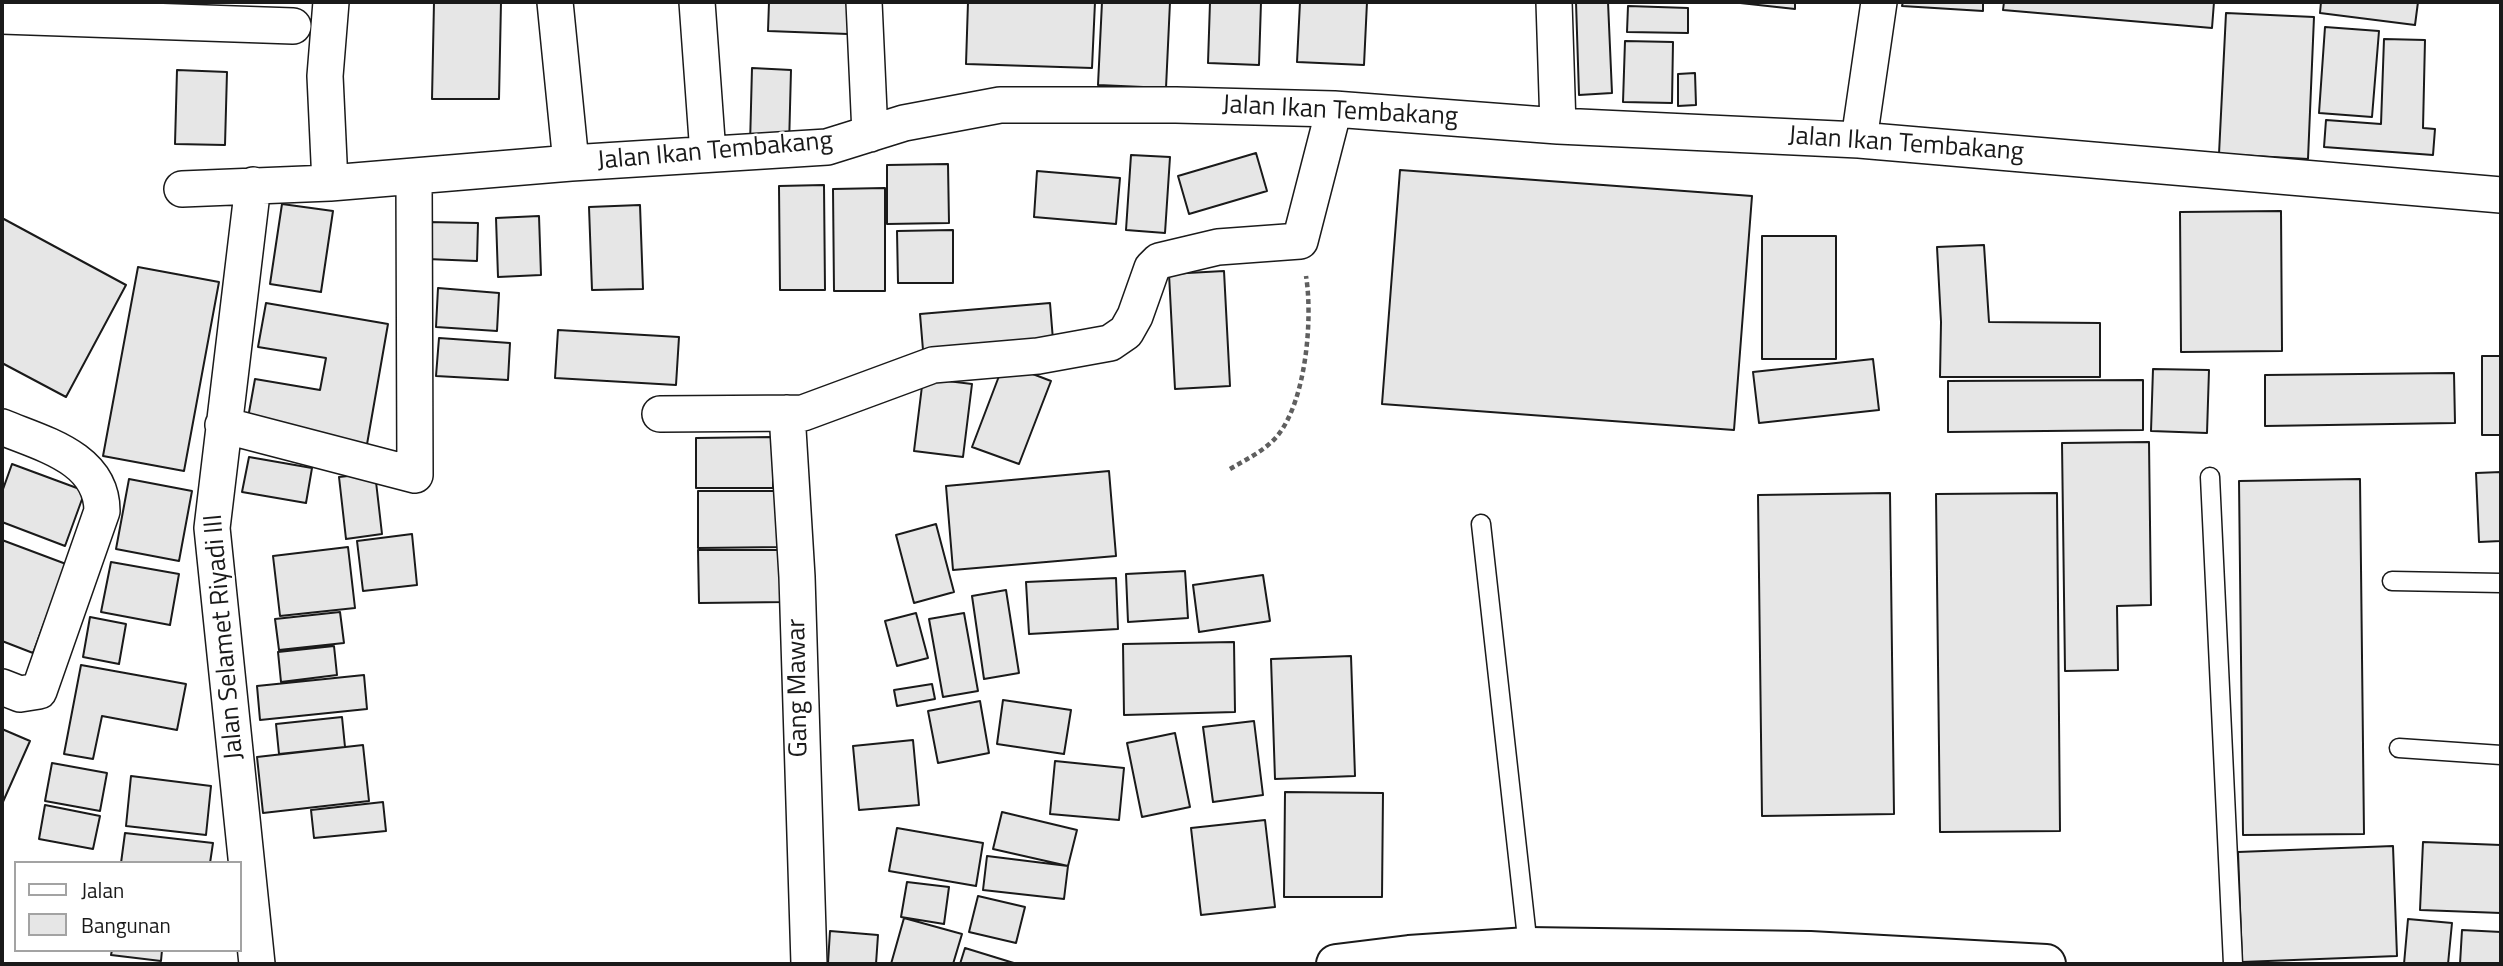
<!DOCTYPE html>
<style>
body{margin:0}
#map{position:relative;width:2503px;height:966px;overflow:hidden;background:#fff;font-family:"Titillium Web",sans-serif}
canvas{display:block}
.frame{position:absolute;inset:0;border:4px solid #1a1a1a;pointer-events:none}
.legend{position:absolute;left:14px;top:861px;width:228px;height:91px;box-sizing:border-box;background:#fff;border:2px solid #a3a3a3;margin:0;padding:9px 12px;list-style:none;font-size:21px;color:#1a1a1a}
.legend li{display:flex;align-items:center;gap:14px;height:35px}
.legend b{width:35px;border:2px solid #a3a3a3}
</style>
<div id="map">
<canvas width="2503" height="966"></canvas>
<div class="frame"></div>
<ul class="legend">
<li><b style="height:9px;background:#fff"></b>Jalan</li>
<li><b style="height:19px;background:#e6e6e6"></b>Bangunan</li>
</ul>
</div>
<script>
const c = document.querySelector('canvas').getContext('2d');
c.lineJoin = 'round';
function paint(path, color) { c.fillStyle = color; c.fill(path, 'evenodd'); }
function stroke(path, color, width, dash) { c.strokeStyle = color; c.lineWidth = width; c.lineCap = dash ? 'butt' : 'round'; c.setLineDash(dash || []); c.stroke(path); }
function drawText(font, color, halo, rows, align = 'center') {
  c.font = font + ' "Titillium Web",sans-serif'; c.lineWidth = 5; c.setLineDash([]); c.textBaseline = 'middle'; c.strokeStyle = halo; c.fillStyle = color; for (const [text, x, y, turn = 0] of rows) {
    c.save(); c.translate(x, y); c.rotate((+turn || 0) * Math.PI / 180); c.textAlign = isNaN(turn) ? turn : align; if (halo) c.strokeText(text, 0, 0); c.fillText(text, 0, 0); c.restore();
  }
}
const building = new Path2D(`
 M434,2H501L499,99H432Z
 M769,2H849L848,34L768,31Z
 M968,2H1095L1092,68L966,64Z
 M1102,2H1170L1166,88L1098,85Z
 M1210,2H1261L1259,65L1208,63Z
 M1300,2H1367L1364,65L1297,62Z
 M1576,2H1608L1612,93L1579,95Z
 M1731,2H1795V9Z
 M1903,2H1983V11L1902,6Z
 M2004,2H2214L2212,28L2003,10Z
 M2321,2H2418L2415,25L2320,13Z
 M1628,6L1688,8V33L1627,32Z
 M2226,13L2314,17L2308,159L2219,154Z
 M2325,27L2379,31L2372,117L2319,113Z
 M2384,39L2425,40L2423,128L2435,129L2433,155L2324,147L2326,120L2381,124Z
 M1625,41L1673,42L1672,103L1623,102Z
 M752,68L791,70L789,146L750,145Z
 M177,70L227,72L225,145L175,144Z
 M1695,73L1696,105L1678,106V74Z
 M1256,153L1267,191L1189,214L1178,176Z
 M1131,155L1170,157L1165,233L1126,230Z
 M948,164L949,223L887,224V165Z
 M1400,170L1752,196L1734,430L1382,404Z
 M1037,171L1120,178L1116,224L1034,217Z
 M824,185L825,290H780L779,186Z
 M885,188V291H834L833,189Z
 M282,204L333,211L321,292L270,284Z
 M640,205L643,289L592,290L589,207Z
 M2281,211L2282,351L2181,352L2180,212Z
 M539,216L541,275L498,277L496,218Z
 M2,218L126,285L66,397L2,363Z
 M427,222L478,223L477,261L427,259Z
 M953,230V283H898L897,231Z
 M1762,236H1836V359H1762Z
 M1984,245L1989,322L2100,323V377H1940L1941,322L1937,247Z
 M138,267L219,282L184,471L103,456Z
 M1224,271L1230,386L1175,389L1169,274Z
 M438,288L499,293L497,331L436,327Z
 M266,303L388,324L366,450L246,429L255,379L320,390L326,358L258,347Z
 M1050,303L1053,340L923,350L920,314Z
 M558,330L679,337L676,385L555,378Z
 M439,338L510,343L508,380L436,376Z
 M2482,356H2501V435H2482Z
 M1873,359L1879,410L1759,423L1753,372Z
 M1004,363L1051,381L1019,464L972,447Z
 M2153,369L2209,370L2207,433L2151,431Z
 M2454,373L2455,423L2265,426V375Z
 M923,378L972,384L963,457L914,451Z
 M2143,380V430L1948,432V381Z
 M773,437V488H696V438Z
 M2149,442L2151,605L2117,606L2118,670L2065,671L2062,443Z
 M249,457L312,468L306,503L242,492Z
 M12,464L85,491L65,546L2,522V492Z
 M1109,471L1116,556L953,570L946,486Z
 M2501,472V541L2479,542L2476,473Z
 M375,473L382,534L346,539L339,477Z
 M129,479L192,491L179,561L116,549Z
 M2360,479L2364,834L2243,835L2239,481Z
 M698,491H784V547L698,548Z
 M1890,493L1894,814L1762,816L1758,495Z
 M2057,493L2060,831L1940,832L1936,494Z
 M936,524L954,592L914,603L896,535Z
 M412,534L417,585L363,591L357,541Z
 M2,540L66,564L33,653L2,641Z
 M348,547L355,608L280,616L273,556Z
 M698,550H787V602L699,603Z
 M111,562L179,574L170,625L101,612Z
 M1185,571L1188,618L1128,622L1126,574Z
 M1263,575L1270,621L1199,632L1193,585Z
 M1116,578L1118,629L1029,634L1026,582Z
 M1006,590L1019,673L984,679L972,596Z
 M340,612L344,643L279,650L275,619Z
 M916,613L928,658L897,666L885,621Z
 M964,613L978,691L943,697L929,619Z
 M90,617L126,624L119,664L83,657Z
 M1234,642L1235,712L1124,715L1123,644Z
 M334,646L337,675L281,682L278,652Z
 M1351,656L1355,776L1275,779L1271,659Z
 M81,665L186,684L177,730L102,716L93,759L64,754Z
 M364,675L367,709L260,720L257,686Z
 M932,684L935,699L897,706L894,690Z
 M1003,700L1071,710L1064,754L997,744Z
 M980,701L989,753L938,763L928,711Z
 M342,717L345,747L279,754L276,724Z
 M1254,721L1263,795L1213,802L1203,727Z
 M2,729L30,741L2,804Z
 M1175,733L1190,807L1142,817L1127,743Z
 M913,740L919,805L859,810L853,746Z
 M363,745L369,801L263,813L257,757Z
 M1055,761L1124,768L1119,820L1050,814Z
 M52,763L107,773L100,811L45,801Z
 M131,776L211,786L206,835L126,826Z
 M1285,792L1383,793L1382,897H1284Z
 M383,802L386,831L314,838L311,810Z
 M45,805L100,816L93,849L39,839Z
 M1002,812L1077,830L1068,866L993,849Z
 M1265,820L1275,907L1201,915L1191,828Z
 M897,828L983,843L976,886L889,871Z
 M125,833L213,843L210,863H121Z
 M2423,842L2501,845V913L2420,910Z
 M2393,846L2397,956L2242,962L2238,852Z
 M987,856L1068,866L1064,899L983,890Z
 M907,882L949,887L944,924L901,917Z
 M978,896L1025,907L1016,943L969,932Z
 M904,918L962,934L953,964H891Z
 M2408,919L2452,923L2448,964H2404Z
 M2462,930L2501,932V964H2460Z
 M830,931L878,935L876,964L828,963Z
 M965,948L1017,964H960Z
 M112,950H162L161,961L111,955Z`);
const path = new Path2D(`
 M1230,469C1247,459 1266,450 1278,435C1306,400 1313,319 1306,276`);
const lane = new Path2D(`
 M2210,477L2233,964
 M1481,524L1528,947
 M2392,581L2501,583
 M2399,748L2501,755`);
const street = new Path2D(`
 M555,2L571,163
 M697,2L708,154
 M864,2L870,134
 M1554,2L1558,126
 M2,16L293,26
 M1859,140L1879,2
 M330,183L325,76L331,2
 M253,185L212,528L257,964
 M182,189L330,183L571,163L827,147L904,123L1000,105H1176L1334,109L1558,126L1859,140L2501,195
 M787,413L797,577L809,964
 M660,414L803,413L933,365L1038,356L1110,343L1126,332L1135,316L1152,268L1159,261L1218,247L1300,241L1334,109
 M223,425L415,475L414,176
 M2,427C43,444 102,458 102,511L39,691L20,694L2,687`);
const secondary = new Path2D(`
 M1336,964L1409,955L1528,947L1810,951L2046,964`);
const streetNames = [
 ["Jalan Ikan Tembakang",1340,112,3],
 ["Jalan Ikan Tembakang",1906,145,4],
 ["Jalan Ikan Tembakang",715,152,-5],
 ["Jalan Selamet Riyadi III",225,637,-95],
 ["Gang Mawar",799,688,-91]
];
paint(building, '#e6e6e6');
stroke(building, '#1a1a1a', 2);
stroke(lane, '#1a1a1a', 21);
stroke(street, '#1a1a1a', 38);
stroke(secondary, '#1a1a1a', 42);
stroke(path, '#5f5f5f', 4.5, [5, 3.5]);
stroke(lane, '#fff', 18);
stroke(street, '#fff', 35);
stroke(secondary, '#fff', 38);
drawText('26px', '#1a1a1a', '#fff', streetNames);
</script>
